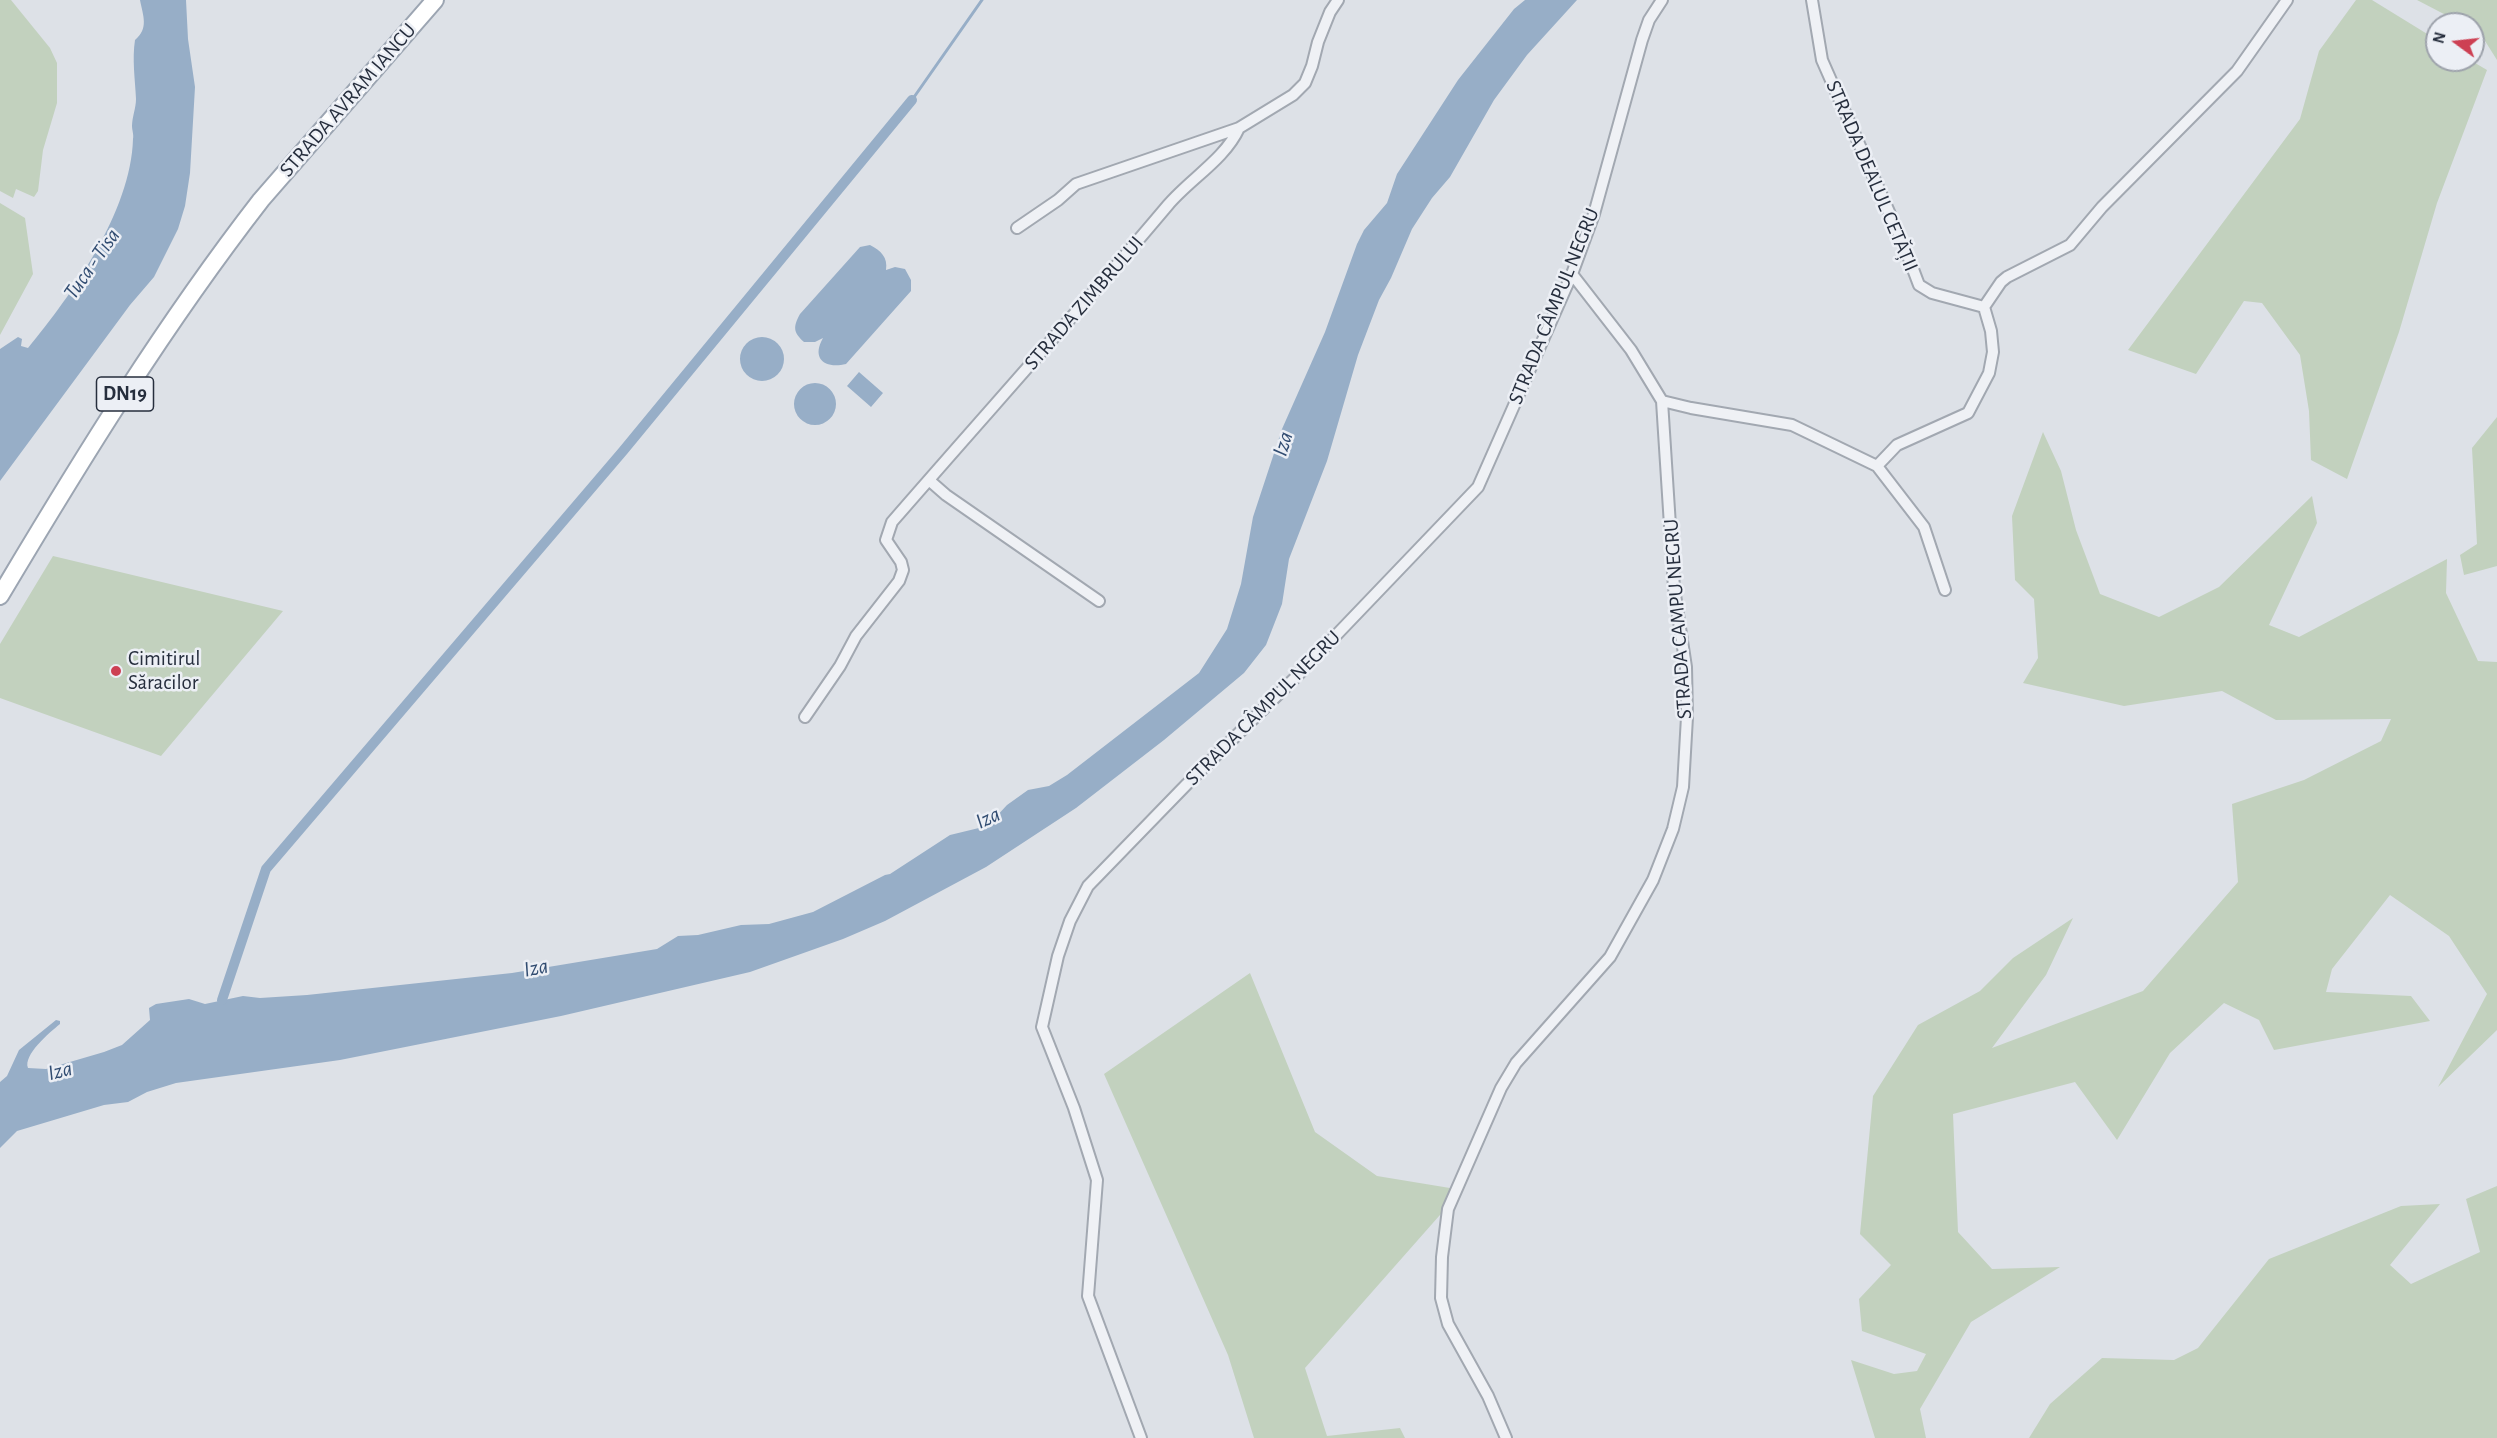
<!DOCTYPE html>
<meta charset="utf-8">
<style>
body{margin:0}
#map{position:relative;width:2497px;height:1438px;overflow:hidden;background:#dde1e7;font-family:"Alegreya Sans",sans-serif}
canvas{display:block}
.north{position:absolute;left:2425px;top:12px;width:60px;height:60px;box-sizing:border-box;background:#eceff5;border:2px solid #9da2ab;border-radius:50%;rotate:285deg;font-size:16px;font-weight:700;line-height:24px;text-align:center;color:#262e3d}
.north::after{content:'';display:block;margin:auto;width:21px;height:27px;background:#cd4053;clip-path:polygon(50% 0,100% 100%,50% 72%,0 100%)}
</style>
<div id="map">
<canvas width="2497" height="1438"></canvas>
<div class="north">N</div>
</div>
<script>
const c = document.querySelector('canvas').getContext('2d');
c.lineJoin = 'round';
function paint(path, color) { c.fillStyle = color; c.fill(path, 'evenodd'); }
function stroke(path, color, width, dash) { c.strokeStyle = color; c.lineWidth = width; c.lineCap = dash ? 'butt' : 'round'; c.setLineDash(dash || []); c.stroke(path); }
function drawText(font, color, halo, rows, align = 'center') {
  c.font = font + ' "Alegreya Sans",sans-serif'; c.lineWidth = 5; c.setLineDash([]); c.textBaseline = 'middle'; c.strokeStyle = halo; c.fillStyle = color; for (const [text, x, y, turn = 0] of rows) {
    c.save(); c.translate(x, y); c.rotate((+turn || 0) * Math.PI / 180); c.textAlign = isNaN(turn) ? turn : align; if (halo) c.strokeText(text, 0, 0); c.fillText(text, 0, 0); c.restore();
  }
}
const green = new Path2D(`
 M0,0H11L50,48L57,63V103L43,150L38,191L34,197L16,189L13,198L0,191Z
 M2356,0H2372L2437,40V60H2470L2487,70L2437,203L2399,332L2347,479L2311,460L2309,411L2300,355L2262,303L2244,301L2196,374L2128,350L2300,119L2319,51Z
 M2417,0H2497V60L2480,33L2473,29V24H2463Z
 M0,203L25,218L33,274L0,335Z
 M2497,417V566L2464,575L2460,555L2477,544L2472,448Z
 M2043,432L2061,471L2076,530L2100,594L2159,617L2219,587L2312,496L2317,523L2269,625L2299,637L2447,559L2446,593L2478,661L2497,662V1030L2438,1087L2487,994L2449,936L2390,895L2332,969L2326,992L2411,996L2430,1021L2274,1050L2259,1020L2224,1003L2170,1053L2117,1140L2075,1082L1953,1114L1958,1232L1992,1269L2060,1267L1971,1322L1920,1409L1926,1438H1875L1851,1360L1894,1374L1917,1371L1926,1354L1862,1331L1859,1299L1891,1265L1860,1234L1873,1096L1918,1025L1980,991L2013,958L2073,918L2046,975L1992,1048L2143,991L2238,882L2232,804L2304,780L2381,741L2391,719L2276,720L2222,691L2124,706L2023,683L2038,658L2034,599L2015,580L2012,516Z
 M53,556L283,611L161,756L0,698V644Z
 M1250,973L1315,1132L1377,1176L1462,1190L1305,1368L1327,1436L1400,1428L1405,1438H1254L1228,1355L1104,1074Z
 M2497,1186V1438H2029L2050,1404L2102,1358L2174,1360L2198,1348L2269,1259L2401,1206L2440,1204L2390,1265L2411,1284L2480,1252L2466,1199Z`);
const water = new Path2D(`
 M140,0H186L188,39L195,87L190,173L185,206L178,229L154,277L130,305L0,481V349L18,337L22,339L21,346L28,348C72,295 131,211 133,139C134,135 132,130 132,126C132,117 136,108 136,99C135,79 132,59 135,40C149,28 143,16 140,0Z
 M1525,0H1577L1527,55L1494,100L1450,177L1432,198L1412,229L1391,278L1379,300L1358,355L1327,461L1289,559L1282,604L1266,645L1244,673L1164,740L1076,808L986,867L885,921L843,939L750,972L561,1016L340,1060L176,1083L147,1092L128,1102L104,1105L17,1131L0,1148V1082L7,1076L19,1050L56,1020L60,1021V1024C49,1033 23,1055 28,1068L46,1069L104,1052L122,1045L150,1020L149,1008L156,1004L189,999L205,1004L243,996L260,998L307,995L512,973L657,949L678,936L698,935L741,925L769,924L813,912L885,875L890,874L950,835L983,827L994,819L1007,805L1028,790L1049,786L1067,775L1199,673L1227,629L1241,584L1253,517L1282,429L1325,332L1357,244L1364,230L1387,203L1397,174L1458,80L1514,9Z
 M870,245C881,251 888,257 886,270L895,267L905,269L911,280V291L846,364C825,369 811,359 823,338L815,342H804C793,332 793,327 800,314L860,247Z
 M740 359a22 22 0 1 1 44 0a22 22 0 1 1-44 0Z
 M859,372L883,393L871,407L847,386Z
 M794 404a21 21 0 1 1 42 0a21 21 0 1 1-42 0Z`);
const stream = new Path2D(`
 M912,100L982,0`);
const canal = new Path2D(`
 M222,1000L266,869L623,451L912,100`);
const minor = new Path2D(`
 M1812,0L1822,60L1905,248L1919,285L1932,293L1984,307L1991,331L1993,352L1989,373L1968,413L1897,445L1877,466
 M1017,228L1058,200L1076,184L1239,128L1293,95L1305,83L1312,66L1318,42L1330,12L1338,0
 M1572,274L1631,350L1662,401L1691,408L1792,425L1877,466L1924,527L1945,590
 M1984,307L2001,282L2007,277L2070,245L2102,207L2237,71L2287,0
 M930,481L946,495L1099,601
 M805,717L840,666L856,636L899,581L903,570L901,562L886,540L892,522C984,416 1078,312 1168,205C1190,179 1225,159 1239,128
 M1141,1438L1088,1296L1097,1180L1074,1108L1042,1027L1058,956L1070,921L1088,886L1187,784L1299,674L1478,487L1572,274L1594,214L1642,40L1649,20L1662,0
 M1506,1438L1488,1396L1448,1324L1441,1298L1442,1257L1448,1209L1501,1088L1516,1063L1610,957L1653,880L1673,829L1683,787L1687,717L1686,667L1674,588L1662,401`);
const primary = new Path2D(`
 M0,596C81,460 164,325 261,200L435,0`);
const markers = [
 [116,671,6,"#cd4053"]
];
const shields = [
 [125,394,57]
];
const shieldNames = [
 ["DN19",125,394]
];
const streetNames = [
 ["STRADA AVRAM IANCU",348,100,-49],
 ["STRADA DEALUL CETĂȚII",1872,176,67],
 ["STRADA ZIMBRULUI",1084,303,-49],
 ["STRADA CÂMPUL NEGRU",1554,306,-68],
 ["STRADA CAMPU NEGRU",1678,619,-94],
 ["STRADA CÂMPUL NEGRU",1263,708,-45]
];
const poiNames = [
 ["Cimitirul",128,659],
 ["Săracilor",128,683]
];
const waterNames = [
 ["Тиса - Tisa",92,264,-55],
 ["Iza",1283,444,-73],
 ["Iza",988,818,-25],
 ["Iza",536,968,-11],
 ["Iza",60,1071,-13]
];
paint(green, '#c2d1be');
paint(water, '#97aec7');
stroke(stream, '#97aec7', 3);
stroke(canal, '#97aec7', 10);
stroke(minor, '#a2a8b1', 14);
stroke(primary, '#9ca5b2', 20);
stroke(minor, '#eff1f5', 10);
stroke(primary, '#fff', 16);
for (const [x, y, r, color] of markers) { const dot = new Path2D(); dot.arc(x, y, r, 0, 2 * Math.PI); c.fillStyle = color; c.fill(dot); stroke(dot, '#eceff5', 2); }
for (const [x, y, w] of shields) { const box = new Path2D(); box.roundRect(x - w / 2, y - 17, w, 34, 4.5); c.fillStyle = '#eceff5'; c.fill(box); stroke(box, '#262e3d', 1.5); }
drawText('bold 20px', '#262e3d', null, shieldNames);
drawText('21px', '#262e3d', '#eceff5', streetNames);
drawText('21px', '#262e3d', '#eceff5', poiNames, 'left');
drawText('italic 22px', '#314c71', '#eceff5', waterNames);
</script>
